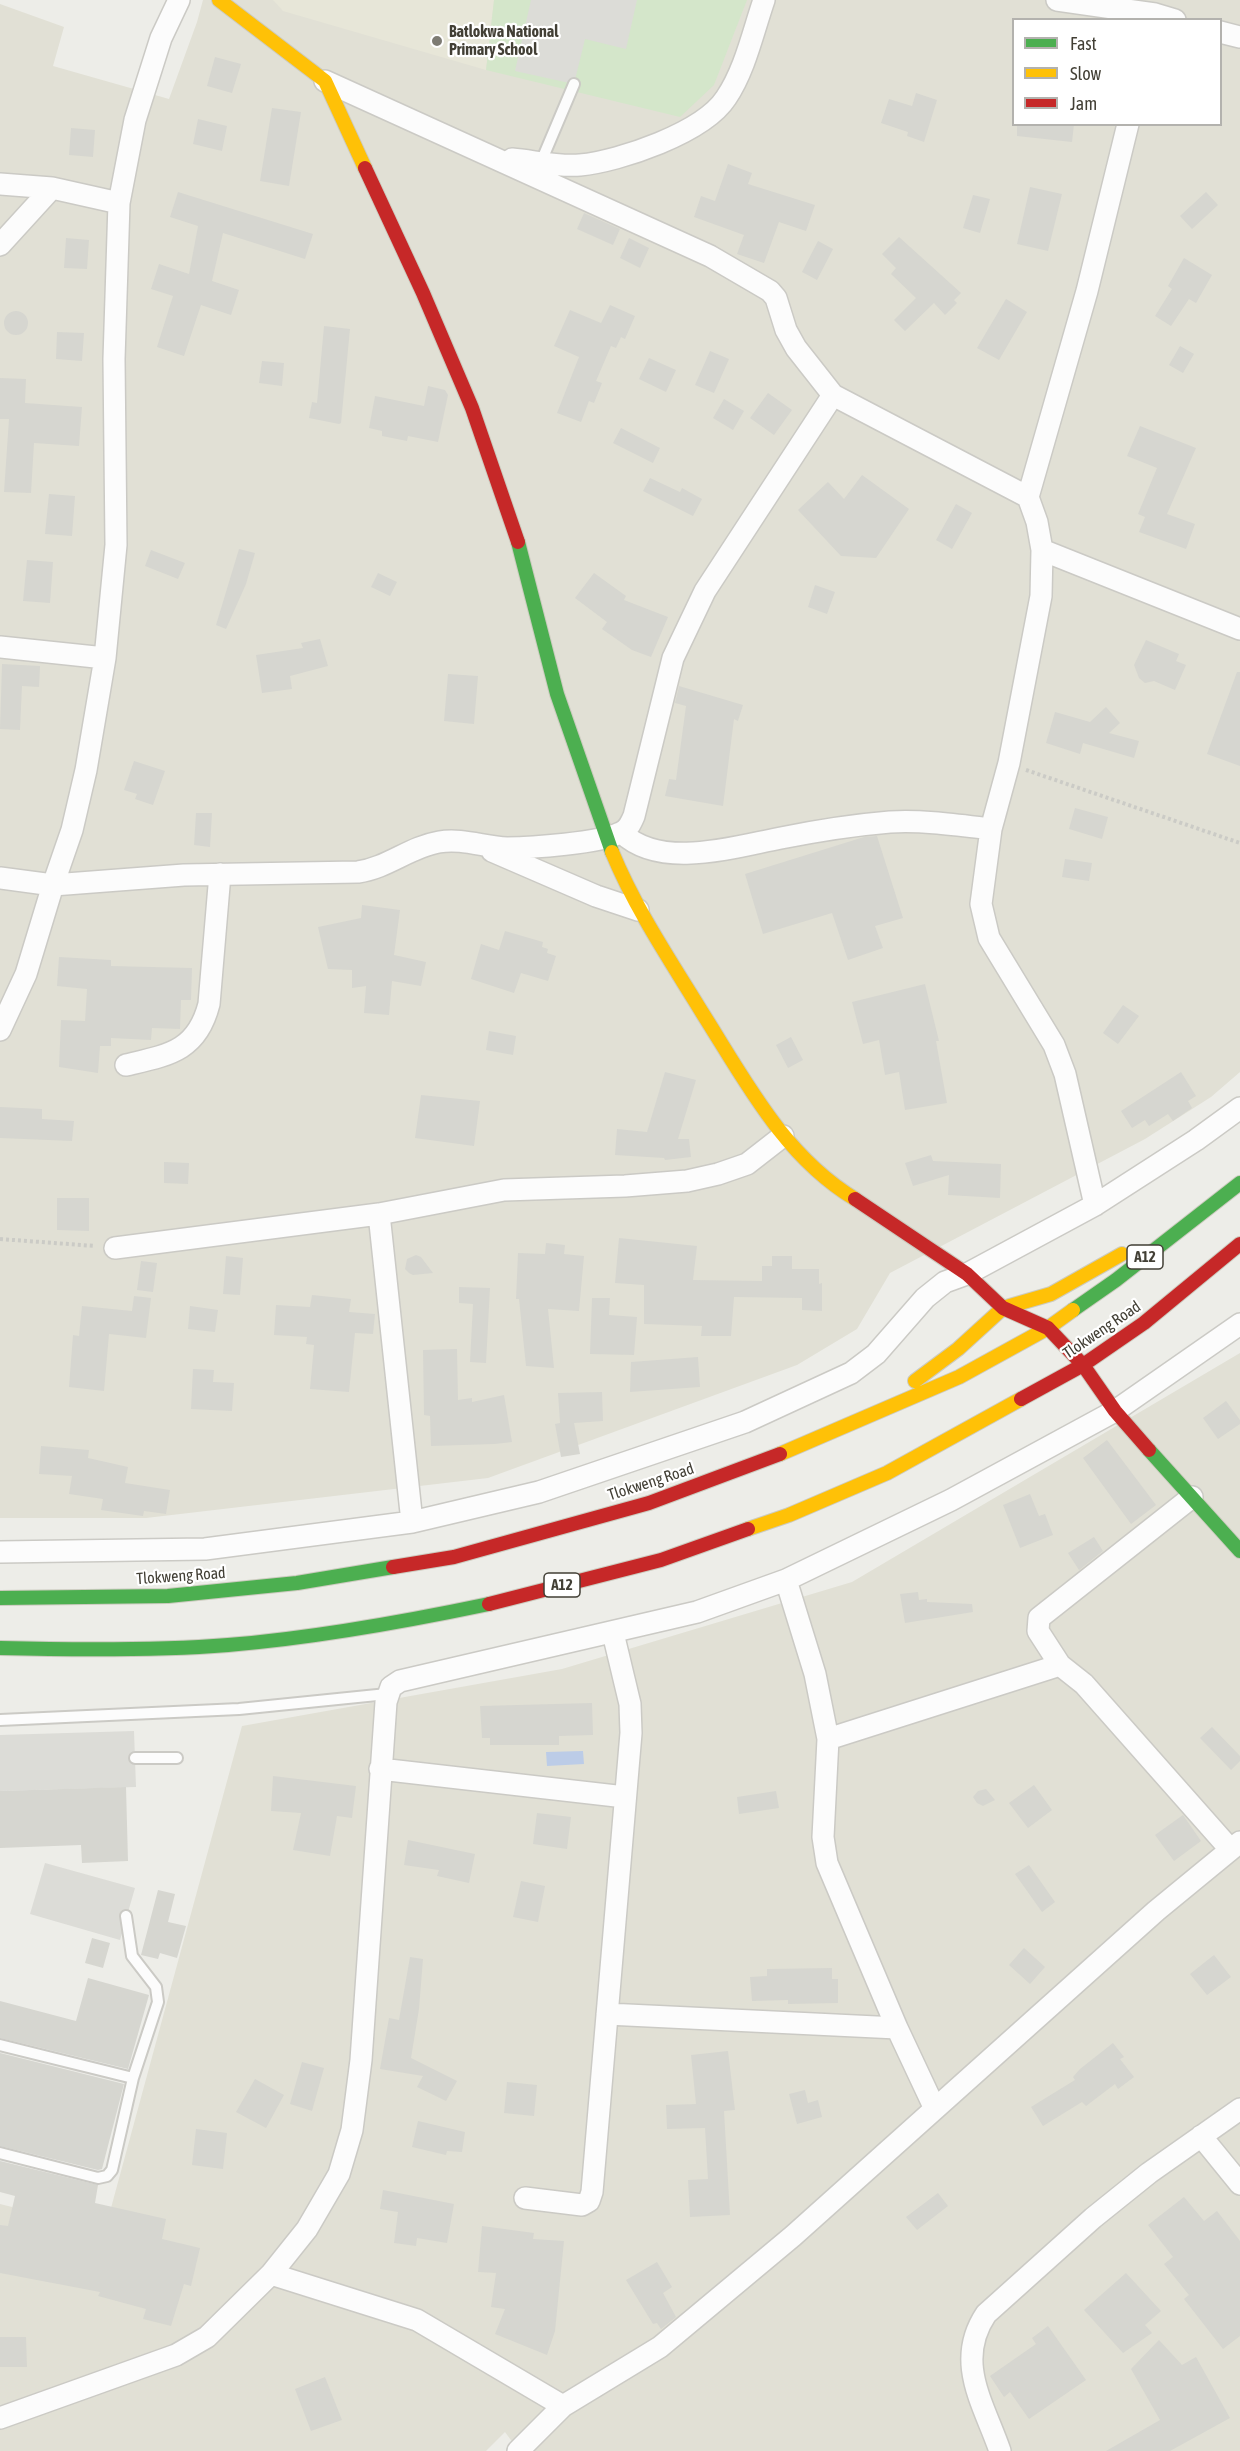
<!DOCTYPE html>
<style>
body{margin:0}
#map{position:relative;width:1240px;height:2451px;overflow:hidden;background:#edede8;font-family:"Asap Condensed",sans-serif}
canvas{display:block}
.legend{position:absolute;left:1012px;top:18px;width:210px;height:108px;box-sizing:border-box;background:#fff;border:2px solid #b3b2ae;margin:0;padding:8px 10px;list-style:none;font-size:18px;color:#423f35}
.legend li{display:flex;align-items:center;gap:12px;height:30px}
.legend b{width:30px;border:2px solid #b3b2ae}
</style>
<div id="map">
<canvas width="1240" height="2451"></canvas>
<ul class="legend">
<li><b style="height:8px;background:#4caf50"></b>Fast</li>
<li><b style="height:8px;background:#ffc107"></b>Slow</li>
<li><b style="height:8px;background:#c62828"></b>Jam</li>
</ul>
</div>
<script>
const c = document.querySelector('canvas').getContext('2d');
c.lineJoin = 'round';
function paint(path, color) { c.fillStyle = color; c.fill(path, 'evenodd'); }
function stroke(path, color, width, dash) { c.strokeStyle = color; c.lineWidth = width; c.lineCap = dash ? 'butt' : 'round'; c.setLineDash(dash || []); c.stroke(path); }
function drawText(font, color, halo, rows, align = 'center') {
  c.font = font + ' "Asap Condensed",sans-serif'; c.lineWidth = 4.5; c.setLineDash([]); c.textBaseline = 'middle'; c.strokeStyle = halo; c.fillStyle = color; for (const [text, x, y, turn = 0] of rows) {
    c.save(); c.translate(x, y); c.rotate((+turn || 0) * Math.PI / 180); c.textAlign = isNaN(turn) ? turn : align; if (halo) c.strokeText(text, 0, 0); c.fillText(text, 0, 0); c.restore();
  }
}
const residential = new Path2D(`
 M203,0H1240V1072L1211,1097L1145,1139L890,1273L857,1329L797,1365L488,1478L146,1518H0V4L64,27L53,66L169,99L197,22ZM1014,20H1220V124H1014Z
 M1240,1353V2451H519L505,2432L486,2451H0V2204L105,2230L242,1726L562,1669L852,1582Z`);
const education = new Path2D(`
 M273,0H494L486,70L283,11Z`);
const green = new Path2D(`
 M494,0H747L714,85L680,117L486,70Z`);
const parking = new Path2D(`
 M531,0H637L626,49L585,39L574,84L515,71Z
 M134,1731L136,1787L0,1791V1735Z
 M45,1863L135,1888L120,1940L30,1914Z`);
const water = new Path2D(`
 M583,1751L584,1764L547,1766L546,1752Z`);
const building = new Path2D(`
 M215,57L241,64L232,93L207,86Z
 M916,93L937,100L924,142L907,136L908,132L881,123L889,99L912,106Z
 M272,108L301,112L289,186L260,181Z
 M198,119L227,126L222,151L193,144Z
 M1017,124H1074L1072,142L1017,136Z
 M71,128L95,130L93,157L69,155Z
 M728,164L752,173L748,184L815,205L806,231L779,222L764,263L737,254L744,235L694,217L701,196L715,201Z
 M1030,187L1062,194L1048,251L1017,244Z
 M178,192L313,234L305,259L223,233L212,281L239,290L231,315L201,305L184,356L157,347L173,296L151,289L159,264L189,274L198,226L170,217Z
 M1206,192L1218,205L1192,229L1180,216Z
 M973,195L990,199L980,233L963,228Z
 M584,213L620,229L613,245L577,229Z
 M899,237L961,293L954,300L957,303L945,315L934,303L905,331L894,320L916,298L891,274L896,268L882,254Z
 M66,238L89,240L87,269L64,268Z
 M629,238L649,248L640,268L620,258Z
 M818,241L833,249L817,280L802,272Z
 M1184,258L1212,275L1196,303L1189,299L1171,326L1155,316L1172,289L1168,286Z
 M1006,299L1027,312L999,360L977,348Z
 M610,305L635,316L625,339L621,337L616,348L611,346L596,381L602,383L594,403L589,401L581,422L557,413L579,357L554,346L570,310L601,323Z
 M4 323a12 12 0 1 1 24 0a12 12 0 1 1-24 0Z
 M324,326L350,329L341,423L339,424L309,418L312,402L317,403Z
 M57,332L84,333L82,361L56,359Z
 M1180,346L1194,354L1183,373L1169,365Z
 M710,351L729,359L714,393L695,385Z
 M649,358L676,370L666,392L639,379Z
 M262,361L284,363L282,386L259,383Z
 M0,378L26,379L25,403L82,407L79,446L34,443L31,493L4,492L9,419H0Z
 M428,386L445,390L448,395L438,442L408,436L407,441L382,436V431L369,428L375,396L424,406Z
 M768,393L792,410L774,435L750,418Z
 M724,399L744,411L733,430L713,418Z
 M1140,426L1196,448L1167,514L1195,524L1186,549L1139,532L1145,517L1138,514L1157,468L1127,456Z
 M621,428L660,448L653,463L613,443Z
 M862,475L909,509L876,558L841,556L798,510L828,482L844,499Z
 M650,478L680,492L682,488L702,499L693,516L643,491Z
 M49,494L75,496L72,536L45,534Z
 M956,504L972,513L952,549L936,540Z
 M239,549L255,553L246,584L226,629L216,625Z
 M151,550L185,563L178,579L145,566Z
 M27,560L53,562L50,603L23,601Z
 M378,573L397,582L390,596L371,587Z
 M594,573L626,596L624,600L668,617L651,657L632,650L602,629L607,622L575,598Z
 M815,585L835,592L827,614L808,607Z
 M320,639L328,666L290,676L292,689L262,693L256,655L303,648L301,643Z
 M1146,640L1179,654L1176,661L1186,665L1175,690L1154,681L1145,683L1139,678L1134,665Z
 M2,664L40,666L39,687L22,686L20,730L0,729Z
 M1237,672H1240V766L1207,754Z
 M448,674L478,676L474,724L444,721Z
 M679,686L743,705L738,721L734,719L723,806L665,796L669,779L676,780L686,706L675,703Z
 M1106,707L1120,723L1109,733L1139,741L1134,758L1083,743L1080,754L1046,743L1055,712L1090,722Z
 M134,761L165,771L153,805L135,799L137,794L124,790Z
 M1075,808L1108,817L1102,839L1069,829Z
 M196,813H212L210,847L194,845Z
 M877,836L903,918L875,926L883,948L848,960L832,913L763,934L745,874L864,837Z
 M1065,859L1092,863L1089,881L1062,877Z
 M362,905L400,910L394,955L426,962L421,986L392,981L389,1015L364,1013L366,986L352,988V970L328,969L318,927L361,918Z
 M505,931L543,942L542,947L548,949L547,953L556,956L548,981L521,973L514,993L471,979L481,944L499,950Z
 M59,957L111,960V966L192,968L191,1000H181L180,1029L152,1028L151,1040L111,1038V1046H100L98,1073L59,1067L61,1020L85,1021L87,989L57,986Z
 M925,984L939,1041H936L947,1103L905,1110L899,1072L885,1075L879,1040L863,1044L852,1002Z
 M1123,1005L1139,1016L1118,1044L1103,1033Z
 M489,1031L516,1036L513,1055L486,1050Z
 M791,1037L803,1060L788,1068L776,1045Z
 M665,1072L696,1080L678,1139H689L691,1157L665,1160L664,1158L615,1155L617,1129L647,1132Z
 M1181,1072L1196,1096L1188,1101L1192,1108L1173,1121L1168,1114L1149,1126L1145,1120L1132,1128L1121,1111Z
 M421,1095L480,1101L474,1146L415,1138Z
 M0,1107L42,1109V1119L74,1121L72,1141L0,1138Z
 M931,1155L933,1161L1001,1164L1000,1198L948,1195L949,1175L913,1186L905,1163Z
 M164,1162L189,1163L188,1184L164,1183Z
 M57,1198H89V1231L57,1230Z
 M619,1238L697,1246L693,1280L762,1281V1266H772V1256H792V1269H819V1284L822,1283V1311L802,1310V1298L734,1297L731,1336H701L702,1326L644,1324V1285L615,1283Z
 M546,1243L565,1245L564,1254L584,1256L579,1311L548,1309L554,1368L526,1366L519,1299H516L518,1253L545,1254Z
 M416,1255L421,1257L433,1273L413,1275L409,1273L405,1269L407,1259Z
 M226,1256L243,1258L240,1295L223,1294Z
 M141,1261L157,1263L153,1292L137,1290Z
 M459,1287L490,1288L486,1363L470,1362L473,1304L459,1303Z
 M312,1295L351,1299L349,1312L375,1314L373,1334L355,1333L349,1392L310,1389L314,1345L306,1344L307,1337L274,1335L276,1305L310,1307Z
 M134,1296L151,1298L146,1338L109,1334L104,1391L69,1387L73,1335L79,1336L82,1306L132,1311Z
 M592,1298H610L609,1315L637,1317L634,1355L590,1354Z
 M190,1306L218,1310L215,1332L188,1329Z
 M457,1349L458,1400L472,1398V1402L504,1395L512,1442L495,1444L431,1446L430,1416L424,1415L423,1350Z
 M698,1357L700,1387L630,1392L631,1362Z
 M193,1369L214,1370L213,1382L234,1383L232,1411L191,1409Z
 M602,1392L603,1421L574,1423L580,1454L561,1457L555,1424L560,1423L558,1393Z
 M1226,1401L1240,1420V1424L1218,1439L1203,1418Z
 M1107,1440L1156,1505L1131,1524L1083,1458Z
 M41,1446L89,1450L88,1458L128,1467L125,1483L170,1490L166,1514L144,1511L143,1516L101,1510L103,1499L69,1494L72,1476L39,1474Z
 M1030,1494L1039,1516L1045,1514L1053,1535L1020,1548L1003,1505Z
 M1094,1537L1103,1551L1079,1570L1068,1553Z
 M918,1592L919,1600L927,1599V1602L972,1604L973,1612L905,1623L900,1594Z
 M592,1703L593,1735L559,1736V1745H490V1738H482L480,1706Z
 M1212,1727L1240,1756V1761L1231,1770L1200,1738Z
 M273,1776L356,1786L352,1818L337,1816L330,1856L293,1850L301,1813L271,1811Z
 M1034,1785L1052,1810L1028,1828L1009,1803Z
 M126,1787L128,1861L82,1863L81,1845L0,1848V1791Z
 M986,1789L995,1800L983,1806L977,1803L973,1797L978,1791Z
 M776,1791L779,1808L739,1814L737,1797Z
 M537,1813L571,1817L567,1849L533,1844Z
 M1183,1815L1201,1841L1174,1861L1155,1835Z
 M408,1840L475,1854L469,1883L437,1876L439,1870L404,1865Z
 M1029,1865L1055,1902L1042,1912L1015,1874Z
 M521,1881L545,1886L538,1922L513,1917Z
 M158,1890L175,1894L168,1922L186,1926L177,1958L160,1953L158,1959L141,1955Z
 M92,1938L110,1943L103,1968L85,1963Z
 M1024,1948L1045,1967L1030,1984L1009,1965Z
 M1214,1955L1231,1977L1207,1995L1190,1974Z
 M410,1957L423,1959L419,2009L411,2058L457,2081L446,2101L417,2087L423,2076L380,2069L389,2018L399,2020Z
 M832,1968V1979H838V2003L788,2004V2000L752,2001L750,1977L767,1976V1969Z
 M88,1978L149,1995L128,2069L0,2038V2001L76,2021Z
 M1113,2043L1124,2057L1120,2059L1134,2077L1118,2089L1115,2084L1086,2106L1082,2102L1043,2126L1031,2107L1075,2080L1073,2077L1080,2069Z
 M728,2051L735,2110L724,2111L730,2215L690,2217L688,2180L708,2179L705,2128L667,2129L666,2105L696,2104L691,2055Z
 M0,2053L124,2084L102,2169L98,2170L0,2146Z
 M302,2062L324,2068L312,2111L290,2104Z
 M255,2079L284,2095L266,2128L236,2112Z
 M507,2082L537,2085L534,2116L504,2113Z
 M805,2090L808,2103L818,2100L822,2117L797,2124L789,2094Z
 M418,2121L465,2132L462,2152L447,2151L446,2155L412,2147Z
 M196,2129L227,2133L223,2169L192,2165Z
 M0,2161L98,2185L95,2203L166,2219L162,2239L200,2248L191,2286L184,2284L171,2326L143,2319L146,2309L98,2296L100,2292L0,2273V2225L8,2226L15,2196L0,2192Z
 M383,2190L454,2204L447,2243L417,2238L416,2246L394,2243L398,2212L380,2209Z
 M938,2193L948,2206L917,2230L906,2217Z
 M1184,2197L1204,2221L1217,2211L1240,2241V2336L1223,2349L1184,2299L1189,2295L1164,2264L1173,2257L1148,2225Z
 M482,2226L534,2233L533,2239L564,2241L555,2331L547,2355L495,2334L505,2309L491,2307L496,2273L478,2272Z
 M657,2262L672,2287L663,2293L676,2317L661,2329L657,2323L653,2324L626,2280Z
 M1126,2273L1161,2311L1145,2325L1152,2333L1123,2353L1084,2310Z
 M1048,2326L1086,2380L1029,2419L1010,2392L1004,2397L990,2376L1036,2344L1032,2338Z
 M0,2337H26L27,2367H0Z
 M1159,2340L1182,2365L1196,2357L1230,2418L1170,2451H1106L1160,2420L1131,2369Z
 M325,2377L342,2420L311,2431L295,2389Z`);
const path = new Path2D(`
 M1026,770L1240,843
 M0,1239L95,1246`);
const lane = new Path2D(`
 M541,162L574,84
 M0,1720L239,1709L387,1694
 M135,1758H177
 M0,2045L133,2078
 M0,2153L98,2178L107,2176L112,2170L133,2078L158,2002L156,1987L132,1956L126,1916`);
const street = new Path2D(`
 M1057,0L1155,14L1175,20
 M1220,32L1240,37
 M325,81L710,256L770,291L776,298L786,330L796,348L833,395L1028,497
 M512,159C534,161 558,167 580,165C620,161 703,133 726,98C745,70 753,32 764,0
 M0,184L52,188L119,203
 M0,245L52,188
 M1042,550L1240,629
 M0,647L105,658
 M622,833C661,870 734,847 781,838C816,831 854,825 890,822C923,820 957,825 991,829
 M492,851L596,896L638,910
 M0,878L53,885L184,875L358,872C387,868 410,847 439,842C462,838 484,847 507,848C531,848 600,843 620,833C628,830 631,823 634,816L673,658L705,591L833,395
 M0,1030L26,974L53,885L72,830L86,770L105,658L116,545L114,359L119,203L135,120L161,38L179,0
 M126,1065C169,1055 197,1051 209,1004L220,874
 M1095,1205L1065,1074L1054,1045L989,938L981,904L991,829L1009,763L1041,596L1042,550L1037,522L1028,497L1087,291L1128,124
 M379,1214L412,1522
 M115,1248L379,1214L504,1190L625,1186L687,1181L718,1174L747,1164L783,1136
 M0,1552L205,1549L412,1522L539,1492L745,1422L851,1373L876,1354L925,1298L945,1282L967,1274L1095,1205L1196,1140L1240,1108
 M786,1580L815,1674L828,1739L823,1837L827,1863L897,2028
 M1060,1665L1038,1631L1039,1618L1192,1497
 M828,1739L1060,1665L1084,1684L1230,1849
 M380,1769L625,1797
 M607,2014L897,2028L935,2109
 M1201,2136L1240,2184
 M525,2198L582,2205L589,2201L592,2192L631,1733L630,1704L613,1633
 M271,2274L417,2320L563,2406L660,2347L793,2236L1156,1911L1240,1842
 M0,2418L176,2355L207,2337L271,2274L307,2229L339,2174L352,2130L361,2060L386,1702L391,1687L400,1681L697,1612L786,1580L951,1500L1115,1411L1240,1324
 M518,2451L563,2406
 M1000,2451C984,2404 954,2362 986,2314L1093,2218L1149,2173L1240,2109`);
const fast = new Path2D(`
 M518,542L557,694L612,852
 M1073,1310L1116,1280L1240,1183
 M1149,1450L1240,1551
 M0,1598L168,1596L297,1583L393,1567
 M0,1648C75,1650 152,1651 228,1645C315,1638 403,1622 489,1604`);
const slow = new Path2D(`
 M219,0L325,81L365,168
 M612,852C636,910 670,960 703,1014C746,1082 784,1156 855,1199
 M915,1381L958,1349L1003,1308L1051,1294L1122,1254
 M780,1454L959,1377L1048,1328L1073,1310
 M748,1529L789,1515L887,1473L1021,1399`);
const jam = new Path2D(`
 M365,168L423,293L472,408L518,542
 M855,1199L967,1274L1003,1308L1048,1328L1083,1365L1115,1411L1149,1450
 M1021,1399L1083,1365L1144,1323L1240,1244
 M393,1567L454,1557L649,1503L780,1454
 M489,1604L661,1560L748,1529`);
const markers = [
 [437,41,6,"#7e7c74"]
];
const shields = [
 [1145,1257,36],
 [562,1585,36]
];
const shieldNames = [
 ["A12",1145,1257],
 ["A12",562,1585]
];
const poiNames = [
 ["Batlokwa National",449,32],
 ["Primary School",449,50]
];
const streetNames = [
 ["Tlokweng Road",1102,1330,-34],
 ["Tlokweng Road",651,1482,-18],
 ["Tlokweng Road",181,1576,-4]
];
paint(residential, '#e1e0d5');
paint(education, '#e7e6d8');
paint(green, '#d4e6ca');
paint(parking, '#dcdcd7');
paint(water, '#bccce7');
paint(building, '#d6d6d0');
stroke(lane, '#cbcac5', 14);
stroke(street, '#cbcac5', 24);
stroke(fast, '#cccbbf', 16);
stroke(slow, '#cccbbf', 16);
stroke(jam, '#cccbbf', 16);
stroke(path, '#cbcbc6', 4, [3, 3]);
stroke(lane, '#fcfcfc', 10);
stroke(street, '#fcfcfc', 21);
stroke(fast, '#4caf50', 14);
stroke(slow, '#ffc107', 14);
stroke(jam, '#c62828', 14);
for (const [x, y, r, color] of markers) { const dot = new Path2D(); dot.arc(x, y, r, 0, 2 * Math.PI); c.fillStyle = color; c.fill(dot); stroke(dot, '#fff', 2); }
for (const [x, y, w] of shields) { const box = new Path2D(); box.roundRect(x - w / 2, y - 12, w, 24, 4.5); c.fillStyle = '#fff'; c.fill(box); stroke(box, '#423f35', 1.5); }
drawText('bold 15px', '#423f35', null, shieldNames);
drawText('bold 16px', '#423f35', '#fff', poiNames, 'left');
drawText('16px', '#423f35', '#fff', streetNames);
</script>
